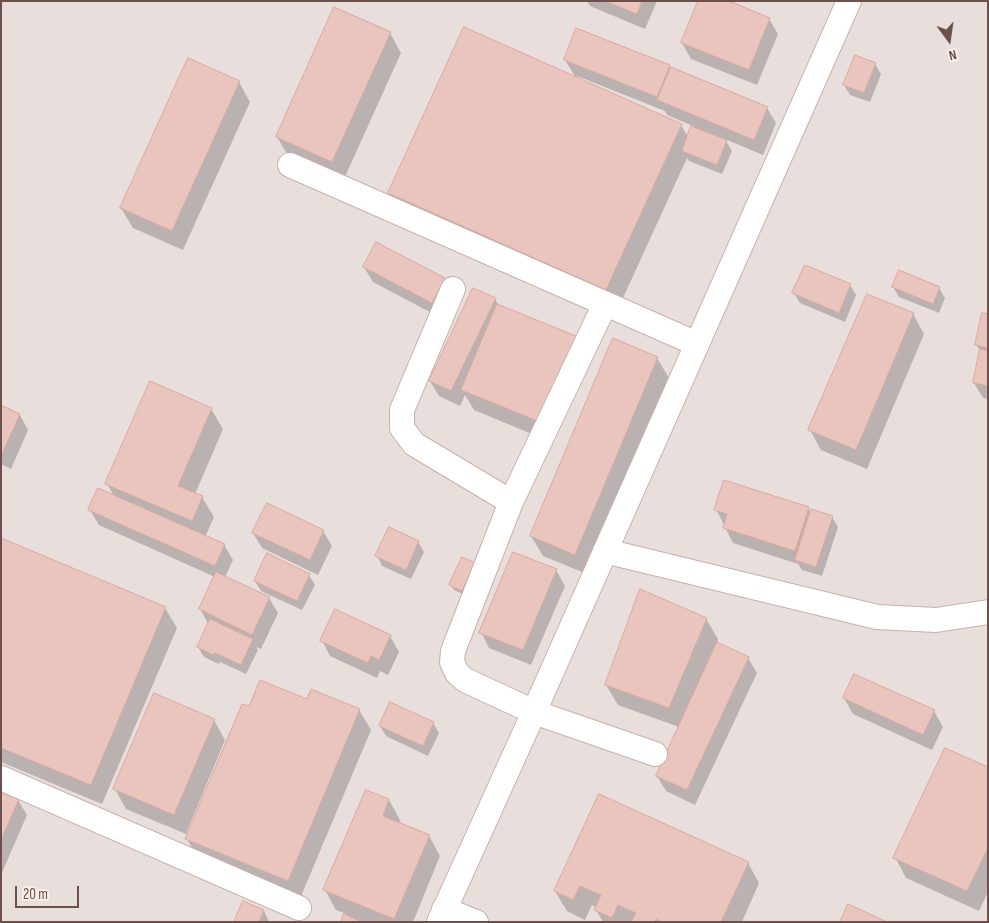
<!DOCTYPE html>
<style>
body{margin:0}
#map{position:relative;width:989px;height:923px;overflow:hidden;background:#f9ebe2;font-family:"Sofia Sans Condensed",sans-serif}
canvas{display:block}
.frame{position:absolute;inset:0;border:2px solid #6d504c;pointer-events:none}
.north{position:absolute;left:924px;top:15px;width:50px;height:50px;-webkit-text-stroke:4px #fcefe7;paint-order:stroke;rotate:166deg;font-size:14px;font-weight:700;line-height:20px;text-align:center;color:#6d504c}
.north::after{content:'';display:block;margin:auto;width:18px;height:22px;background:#6d504c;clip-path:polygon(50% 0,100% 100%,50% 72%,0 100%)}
.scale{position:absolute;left:15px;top:886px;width:64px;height:22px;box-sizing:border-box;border:2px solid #6d504c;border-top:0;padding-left:6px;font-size:15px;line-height:18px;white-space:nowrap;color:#6d504c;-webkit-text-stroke:4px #fcefe7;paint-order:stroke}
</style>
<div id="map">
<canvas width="989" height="923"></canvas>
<div class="frame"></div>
<div class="north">N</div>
<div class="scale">20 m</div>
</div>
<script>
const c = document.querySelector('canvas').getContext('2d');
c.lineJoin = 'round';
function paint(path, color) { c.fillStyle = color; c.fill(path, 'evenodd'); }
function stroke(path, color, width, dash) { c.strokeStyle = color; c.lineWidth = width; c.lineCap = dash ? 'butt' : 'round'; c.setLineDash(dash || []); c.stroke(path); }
const industrial = new Path2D(`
 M1,1H988V922H1Z`);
const shadow = new Path2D(`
 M587,1H657L645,29L590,6Z
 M769,19L778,34L757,85L691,59L682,43Z
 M390,33L401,53L343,181L289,157L277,137Z
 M565,60L669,66L671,68L767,108L776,123L763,155L725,139L732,151L722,174L689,161L687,158L618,309L401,213L389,193L576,78ZM577,76L665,111L667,115L693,126L688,137L681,125L576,78Z
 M875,64L881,74L870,102L850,95L844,85Z
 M239,82L250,102L183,250L133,228L121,208Z
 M364,267L444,279L453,295L441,318L373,282Z
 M805,267L850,285L856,295L845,322L800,303L794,293Z
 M893,287L939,288L945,298L939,313L899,297Z
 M495,299L499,306L575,337L586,357L551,442L474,410L465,395L460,406L439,396L430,381Z
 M913,314L924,334L867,469L821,450L810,430Z
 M988,316V399L983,398L974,383L980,351L977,345Z
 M657,358L669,378L587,574L543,556L531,536Z
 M1,407L20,415L28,430L11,469L1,464Z
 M211,409L223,429L195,494L202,497L214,517L205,537L224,545L233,560L225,577L269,598L278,613L261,649L256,647L258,650L246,674L220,662L219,664L204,657L198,647L209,625L200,609L215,577L99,525L90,510L114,496L107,484Z
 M808,508L811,514L832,517L838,527L822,576L802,570L798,564L733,543L716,509Z
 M323,531L332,546L318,575L262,548L253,533Z
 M1,539L165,608L177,628L102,804L1,762Z
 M418,542L424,552L411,579L382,566L377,555Z
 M463,558L477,568L465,595L454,590L451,585Z
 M556,570L565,586L531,665L489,648L481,632Z
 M309,575L315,585L302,610L261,591L255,581Z
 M706,619L718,639L717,643L748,658L757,673L695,805L666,791L657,776L679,727L618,705L606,685Z
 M390,636L399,652L388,675L380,671L377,678L330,656L322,640Z
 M844,698L934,711L943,727L932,750L853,714Z
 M308,701L359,710L371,730L299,901L198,859L187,839L249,708Z
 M214,720L225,740L186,834L126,809L115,789Z
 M433,723L439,733L428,756L386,736L380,726Z
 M988,769V892L979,911L906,878L895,857Z
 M1,793L18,800L27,815L1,875Z
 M600,796L748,863L759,883L742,922H603L596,910L597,908L592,905L585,920L567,911L555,891Z
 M389,800L400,820L399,824L429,836L440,856L413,922H342L346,914L336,910L325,890Z
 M264,911L269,922H235Z`);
const building = new Path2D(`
 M605,1H642L637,14Z
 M698,1H729L770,18L749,70L681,43Z
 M334,7L391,32L332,162L276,137Z
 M464,27L682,124L606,290L388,193Z
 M576,28L670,65L657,97L564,60Z
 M855,55L876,63L864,93L843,85Z
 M188,58L240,81L172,231L120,208Z
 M671,67L768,107L754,140L657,100Z
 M691,126L727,140L717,165L682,151Z
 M376,242L445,278L432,303L363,267Z
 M805,265L851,284L839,313L792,293Z
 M899,270L940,287L933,304L892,287Z
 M473,288L496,298L451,391L429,381Z
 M867,294L914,313L856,450L808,430Z
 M497,304L576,336L540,422L461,390Z
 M982,313L988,314V348L975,345Z
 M613,338L658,357L575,555L530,536Z
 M980,349L988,351V386L973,383Z
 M150,381L212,408L178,486L203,496L192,521L105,484Z
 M1,405L20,414L2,454H1Z
 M724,480L809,507L795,551L723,528L727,514L714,510Z
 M98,488L225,544L215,566L88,510Z
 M267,503L324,530L310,560L252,533Z
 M811,509L833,516L816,567L795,560Z
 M389,527L419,541L406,570L375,556Z
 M1,538L166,607L91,785L1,748Z
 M513,552L557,569L523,650L479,633Z
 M267,553L310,574L297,601L254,581Z
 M462,557L475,563L462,591L449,585Z
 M216,572L270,597L252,635L199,609Z
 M640,589L707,618L669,708L605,685Z
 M335,609L391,635L379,660L371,656L368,663L320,641Z
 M210,619L253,639L241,665L215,653L213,655L197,647Z
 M717,642L749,657L687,790L656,776Z
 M854,674L935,710L923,735L843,698Z
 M260,680L307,699L311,689L360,709L288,881L185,839L242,704L249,706Z
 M154,693L215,719L174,815L113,789Z
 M390,702L434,722L423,746L379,726Z
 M945,748L988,767V848L967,891L893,858Z
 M366,790L389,799L383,816L430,835L394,919L323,890Z
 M1,792L19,799L1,840Z
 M599,794L749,862L721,922H662L656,919L655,922H631L636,913L618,905L612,918L594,910L601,895L580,886L573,900L554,891Z
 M243,901L264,910L259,922H234Z
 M848,904L887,922H840Z
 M344,914L362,922H341Z`);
const minor = new Path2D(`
 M290,165L697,344
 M453,289L402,410V428L414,444L511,502
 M605,304L511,502L453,651L452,662L457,673L465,680L534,712L655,754
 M605,551L877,617L936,620L988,612
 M1,778L299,908
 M444,909L476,922
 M439,922L534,712L849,1`);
paint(industrial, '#e8dfdc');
paint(shadow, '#0003');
paint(building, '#eac5bd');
stroke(building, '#dba9a0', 1);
stroke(minor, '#c7b1ab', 26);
stroke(minor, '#fff', 24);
</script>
